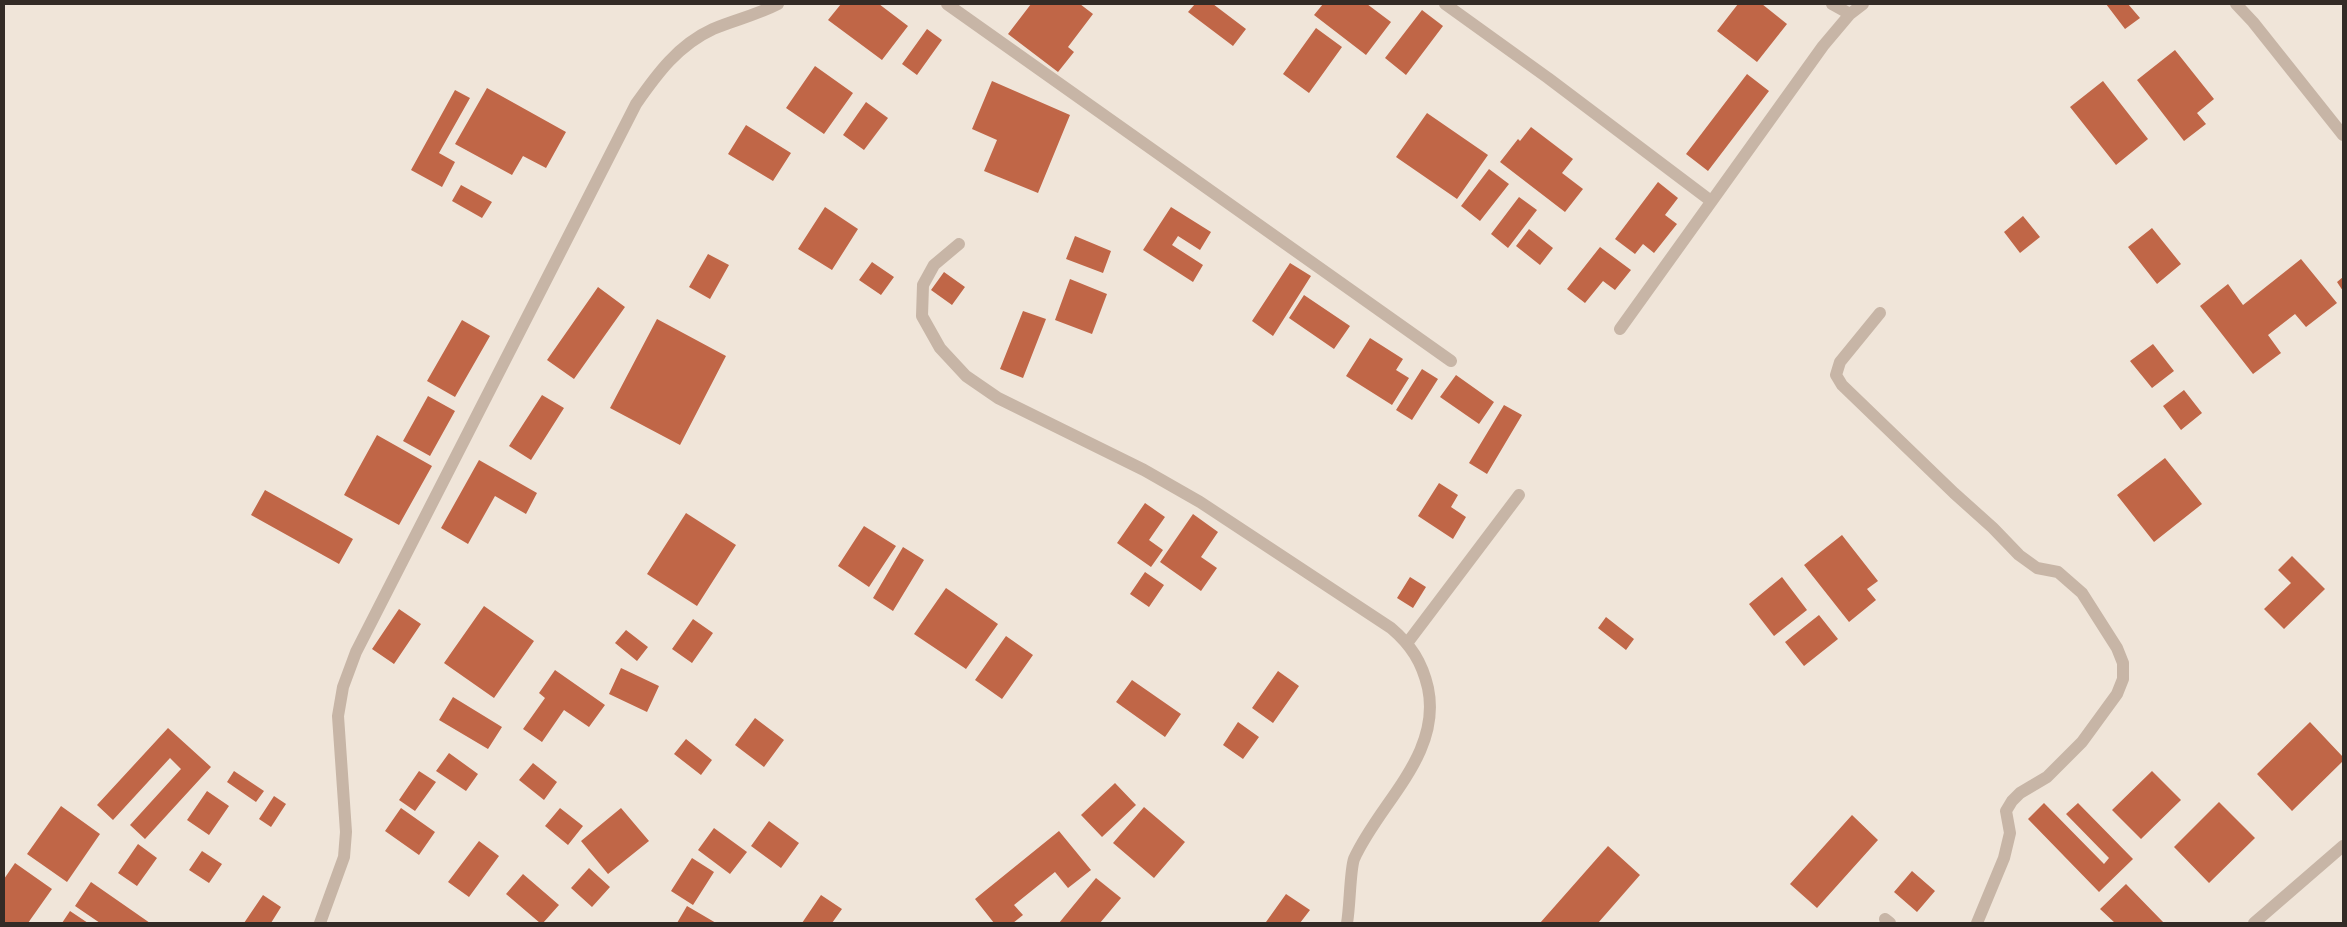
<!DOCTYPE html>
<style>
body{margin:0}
#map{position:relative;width:2347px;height:927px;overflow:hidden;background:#f0e5d9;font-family:Commissioner,sans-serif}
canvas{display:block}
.frame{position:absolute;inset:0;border:5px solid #332b26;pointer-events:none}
</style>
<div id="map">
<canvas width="2347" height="927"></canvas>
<div class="frame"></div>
</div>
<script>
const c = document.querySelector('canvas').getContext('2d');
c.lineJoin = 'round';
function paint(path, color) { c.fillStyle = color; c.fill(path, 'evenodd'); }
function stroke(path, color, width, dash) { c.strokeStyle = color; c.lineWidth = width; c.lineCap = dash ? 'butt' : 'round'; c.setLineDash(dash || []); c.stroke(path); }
const building = new Path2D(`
 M841,4H879L908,26L882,60L828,20Z
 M1031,4H1080L1093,14L1068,47L1074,52L1058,72L1008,34Z
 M1195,4H1213L1246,29L1233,46L1188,12Z
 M1323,4H1367L1391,22L1366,55L1314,15Z
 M1738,4H1762L1787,24L1757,62L1717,31Z
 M2106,4H2128L2140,18L2125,29Z
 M1422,10L1443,26L1406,75L1385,58Z
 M1316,28L1342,47L1309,93L1283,74Z
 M927,29L942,40L917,75L902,64Z
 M2175,50L2214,99L2197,113L2206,124L2184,141L2137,80Z
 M815,66L853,93L824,134L786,108Z
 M1747,74L1769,91L1708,171L1686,154Z
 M992,81L1070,115L1038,193L984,171L997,140L972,129Z
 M2103,81L2148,139L2116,165L2070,107Z
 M487,88L566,132L546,168L523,156L512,175L455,144Z
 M455,90L470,98L439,153L455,162L442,187L411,170Z
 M866,102L888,118L864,150L843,135Z
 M1427,113L1488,155L1457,199L1396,157Z
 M746,125L791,153L773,181L728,154Z
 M1531,127L1573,159L1562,173L1583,189L1565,212L1500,162L1518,139L1520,141Z
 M1489,169L1509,184L1480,221L1461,206Z
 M1658,182L1678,198L1665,215L1677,224L1654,253L1643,244L1635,254L1615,239Z
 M461,185L492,202L482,218L452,201Z
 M1519,197L1537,210L1508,248L1491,234Z
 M825,207L858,229L832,270L798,249Z
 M1171,207L1211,232L1200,250L1178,236L1172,245L1203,265L1193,282L1143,250Z
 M2023,216L2040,237L2020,253L2004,232Z
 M2152,228L2181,264L2157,284L2128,247Z
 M1529,229L1553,248L1540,265L1516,246Z
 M1075,236L1111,251L1103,273L1066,259Z
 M1600,247L1631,270L1615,290L1603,281L1585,303L1567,289Z
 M708,254L729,265L710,299L689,287Z
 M2301,259L2337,303L2306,327L2295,314L2268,335L2281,353L2253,374L2200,306L2228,284L2243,305Z
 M872,262L894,277L881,295L859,280Z
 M1290,263L1311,276L1273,336L1252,321Z
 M944,272L965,287L952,305L931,290Z
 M2343,277V291L2337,282Z
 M1070,279L1107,294L1092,334L1055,320Z
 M598,287L625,307L574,379L547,360Z
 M1304,295L1350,326L1334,349L1289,318Z
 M1023,311L1046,319L1023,378L1000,369Z
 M657,319L726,356L680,445L610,408Z
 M462,320L490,336L455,397L427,381Z
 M1370,338L1403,359L1396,370L1409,378L1392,405L1346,376Z
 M2153,344L2174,371L2152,388L2130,361Z
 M1422,369L1438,379L1412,420L1396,410Z
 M1456,375L1494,402L1479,424L1440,397Z
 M2184,390L2202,413L2181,430L2163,406Z
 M542,395L564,408L531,460L509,446Z
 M428,396L455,411L430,456L403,441Z
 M1504,405L1522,415L1487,474L1469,463Z
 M377,435L432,466L399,525L344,495Z
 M2165,458L2202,504L2154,542L2117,495Z
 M479,460L537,493L526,514L495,496L468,544L441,528Z
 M1439,483L1458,495L1451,507L1466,517L1453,539L1418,516Z
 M265,490L353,539L339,564L251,515Z
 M1145,503L1165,517L1149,540L1163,550L1151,567L1117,543Z
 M686,513L736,545L697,606L647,574Z
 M1193,514L1218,532L1201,557L1217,568L1201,591L1160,562Z
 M864,526L896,546L869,587L838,566Z
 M1842,535L1878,581L1867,589L1876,600L1849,622L1804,565Z
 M903,547L924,560L893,611L873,598Z
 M2292,556L2325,589L2284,629L2264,609L2291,583L2278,570Z
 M1145,572L1164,585L1149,607L1130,594Z
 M1410,577L1426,587L1413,608L1397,598Z
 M1782,577L1807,610L1774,636L1749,604Z
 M946,588L998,624L966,669L914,634Z
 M484,606L534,641L494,698L444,663Z
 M399,609L421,624L394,664L372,649Z
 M1819,615L1838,639L1804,666L1785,642Z
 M1606,617L1634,639L1626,650L1598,628Z
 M693,619L713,633L692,663L672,649Z
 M626,630L648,647L637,661L615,643Z
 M1006,636L1033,655L1002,699L975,680Z
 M621,668L659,686L647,712L609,694Z
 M555,670L605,705L589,727L564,710L542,742L523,729L545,698L539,693Z
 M1278,671L1299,686L1273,723L1252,708Z
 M1132,680L1181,714L1165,737L1116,702Z
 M453,697L502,727L488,749L439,720Z
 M755,718L784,740L764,767L735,745Z
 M1238,722L1259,737L1243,759L1223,745Z
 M2310,722L2343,757V761L2292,811L2257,774Z
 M168,728L211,767L145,839L130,825L181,769L170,758L113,820L97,805Z
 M686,739L712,760L701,775L674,754Z
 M449,753L478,774L466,791L436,771Z
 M533,763L557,782L544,800L519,780Z
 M234,771L264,791L256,802L227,782Z
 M419,771L436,782L415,811L399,800Z
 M2152,771L2181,800L2141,839L2112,810Z
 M1115,783L1136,805L1102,837L1081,815Z
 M207,791L229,806L209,835L187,820Z
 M274,796L286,804L271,827L259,819Z
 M2219,802L2255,838L2209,883L2174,847Z
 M2044,803L2104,864L2109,858L2066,814L2078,803L2133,859L2099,892L2028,819Z
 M61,806L100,834L67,882L27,854Z
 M1144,807L1185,842L1154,878L1113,843Z
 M401,808L435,832L419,855L385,831Z
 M560,808L583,826L568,845L545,826Z
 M621,808L649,841L608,874L581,841Z
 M1852,815L1878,840L1817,908L1790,884Z
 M769,821L799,843L781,868L751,846Z
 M714,828L747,852L730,874L698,850Z
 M1059,831L1091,870L1068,888L1055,872L1014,905L1023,915L1013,923H994L975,899Z
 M479,841L499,856L469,897L448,882Z
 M138,844L157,858L137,886L118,873Z
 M1608,846L1640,875L1598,923H1540Z
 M202,851L222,864L209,883L189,870Z
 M692,858L714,872L693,905L671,891Z
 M15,863L52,889L28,923H4V879Z
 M589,868L610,887L592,907L571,888Z
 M1912,871L1935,891L1917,912L1894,892Z
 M523,874L559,905L543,923H540L506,894Z
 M1096,878L1121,898L1100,923H1059Z
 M91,882L150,923H100L75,906Z
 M2126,884L2164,923H2115L2100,909Z
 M1286,894L1310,910L1300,923H1268L1266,922Z
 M263,895L281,907L271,923H244Z
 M821,895L842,909L832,923H802Z
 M687,906L716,923H677Z
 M70,911L88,923H62Z`);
const minor = new Path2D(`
 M947,4L1451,361
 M1445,4L1548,78L1711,201
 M1832,4L1850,14
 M2236,4L2253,22L2343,135
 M959,244L934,265L923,285L922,316L940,348L966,376L998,398L1144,470L1200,502L1391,628C1411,645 1422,662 1428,688C1442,755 1379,803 1354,859C1350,870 1350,907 1347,923
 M1880,313L1840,362L1836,375L1842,385L1954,493L1993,528L2019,555L2037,568L2058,572L2082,593L2117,648L2123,663V679L2117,694L2082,742L2047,777L2020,793L2012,801L2006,811L2010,833L2004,858L1977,923
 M1620,329L1823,46L1850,14L1863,4
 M1408,642L1519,495
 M1885,919L1890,923
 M320,923L344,857L346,832L338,716L343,687L356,652L636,104C657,74 678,45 713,29C734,20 757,15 778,4
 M2254,923L2343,846`);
paint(building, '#c06647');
stroke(minor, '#c7b5a6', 12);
</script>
